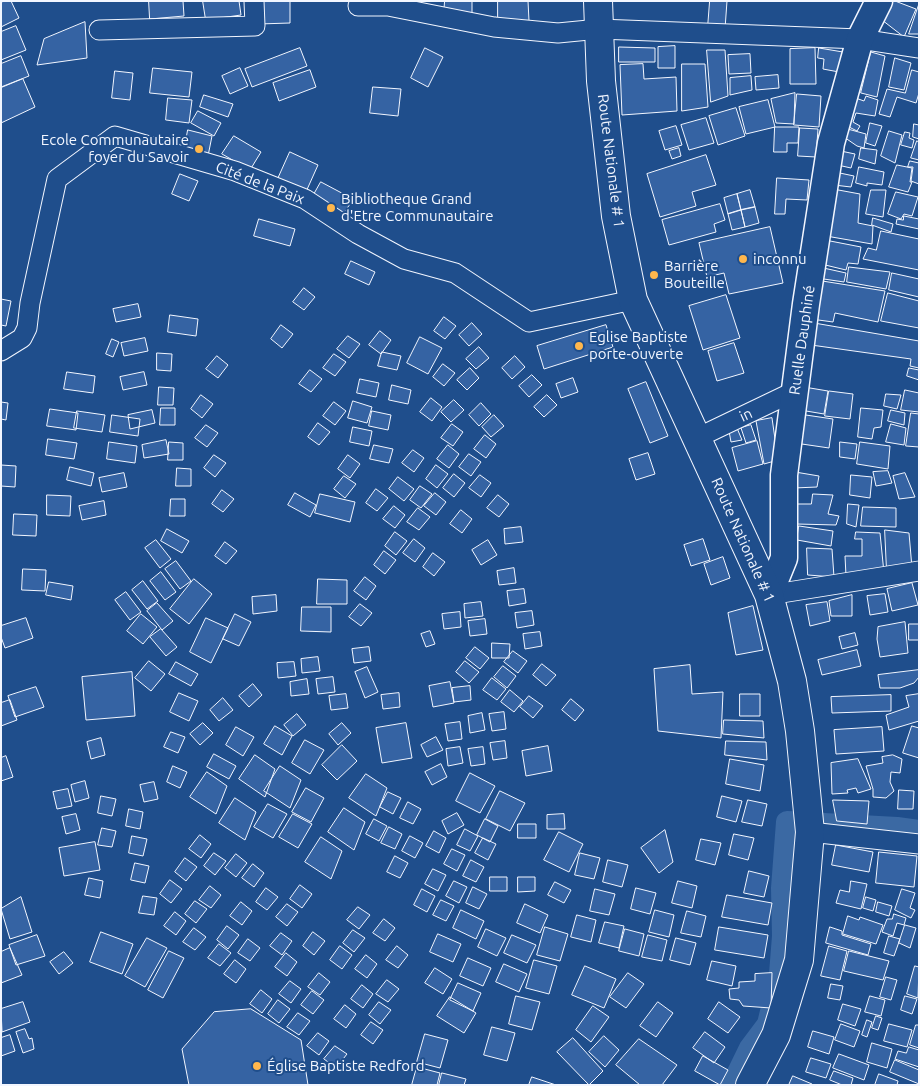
<!DOCTYPE html>
<meta charset="utf-8">
<style>
body{margin:0}
#map{position:relative;width:920px;height:1086px;overflow:hidden;background:#1f4e8c;font-family:Ubuntu,sans-serif}
canvas{display:block}
.frame{position:absolute;inset:0;border:2px solid #f2f6ff;pointer-events:none}
</style>
<div id="map">
<canvas width="920" height="1086"></canvas>
<div class="frame"></div>
</div>
<script>
const c = document.querySelector('canvas').getContext('2d');
c.lineJoin = 'round';
function stroke(path, color, width, dash) { c.strokeStyle = color; c.lineWidth = width; c.lineCap = dash ? 'butt' : 'round'; c.setLineDash(dash || []); c.stroke(path); }
function paint(path, color) { c.fillStyle = color; c.fill(path, 'evenodd'); }
function drawText(font, color, halo, rows, align = 'center') {
  c.font = font + ' Ubuntu,sans-serif'; c.lineWidth = 4; c.setLineDash([]); c.textBaseline = 'middle'; c.strokeStyle = halo; c.fillStyle = color; for (const [text, x, y, turn = 0] of rows) {
    c.save(); c.translate(x, y); c.rotate((+turn || 0) * Math.PI / 180); c.textAlign = isNaN(turn) ? turn : align; if (halo) c.strokeText(text, 0, 0); c.fillText(text, 0, 0); c.restore();
  }
}
const canal = new Path2D(`
 M732,1085L750,1048L768,1024L780,974L783,936L782,888L787,822L897,828L919,831`);
const building = new Path2D(`
 M4,1H11L19,18L1,27V3Z
 M149,1H183L184,16L150,19Z
 M203,1H239L241,15L206,20Z
 M258,1H290V23L259,24Z
 M445,1H472V15L444,14Z
 M498,1H528L529,21L498,20Z
 M710,1H727L725,29L708,27Z
 M889,1H895L916,9L904,37L882,20Z
 M919,4V34H909Z
 M85,22L87,58L37,65L44,39Z
 M16,26L26,50L1,60V32Z
 M675,46V68H658V47Z
 M619,47L655,48V62H619Z
 M300,48L307,66L252,87L245,69Z
 M425,48L443,57L428,87L411,78Z
 M815,48L816,84H790V49Z
 M819,48L843,52L839,72L823,69L824,59L818,58Z
 M707,50H725L728,96L711,102Z
 M871,52L885,56L877,97L861,93Z
 M750,54L751,73L729,74L728,55Z
 M21,56L29,76L1,87V64Z
 M895,58L911,63L904,90L889,87Z
 M643,64L644,79L676,77L677,111L622,115L620,65Z
 M682,64H705L708,107L682,111Z
 M153,68L192,72L189,97L150,93Z
 M240,68L248,86L230,94L222,76Z
 M310,70L316,87L279,101L273,83Z
 M912,70L919,72V93L916,103L897,97L890,117L879,114L887,89L905,93Z
 M115,71L133,73L130,100L112,98Z
 M778,75L779,88L756,90L755,77Z
 M751,76L752,90L730,95V78Z
 M23,79L35,107L1,123V88Z
 M373,87L401,89L398,116L370,113Z
 M795,93L794,124L776,123L771,99Z
 M797,94L821,96L819,127L794,125Z
 M204,95L233,104L228,117L200,107Z
 M850,96L864,101L866,96L878,100L875,116L856,113L853,122L860,126L857,131L843,124Z
 M168,98L192,100L189,123L166,120Z
 M768,100L775,127L746,134L739,107Z
 M736,108L745,136L718,145L709,116Z
 M198,111L221,123L214,136L191,123Z
 M706,118L714,143L689,150L681,125Z
 M870,123L882,126L875,146L866,143Z
 M914,124L919,125V139L913,137Z
 M676,126L682,145L665,150L659,131Z
 M775,127H799L798,143H787V152H774Z
 M800,128L818,129L816,157L798,156Z
 M844,128L866,134L864,148L857,146L841,135Z
 M188,130L212,136L208,156L184,152Z
 M889,131L902,135L895,163L881,156Z
 M905,132L910,133L909,138L914,140L912,148L901,145Z
 M234,136L261,152L250,170L222,154Z
 M917,141L919,142V160L911,158Z
 M679,148L681,156L672,159L669,151Z
 M861,148L877,150L875,164L859,159Z
 M836,150L855,154L851,168L833,164Z
 M290,152L318,165L305,194L277,181Z
 M706,155L716,185L692,192L696,206L660,217L647,174Z
 M910,161L919,163V184L911,181L913,167H908Z
 M897,165L912,168L910,182H912L908,192L889,187Z
 M859,167L884,172L882,185L867,183V186L856,183Z
 M835,172L854,176L851,187L834,185Z
 M180,174L198,181L189,201L172,194Z
 M777,178L809,180L807,200L786,199L785,214H775Z
 M321,182L353,199L343,215L312,198Z
 M833,189L860,194L858,223L873,226L872,244L826,236Z
 M750,190L755,207L741,210L737,194Z
 M871,190H886L883,217L866,214Z
 M896,192L918,197L912,216L904,214L901,219L888,214Z
 M737,194L741,210L728,214L724,198Z
 M720,204L725,220L714,224L716,232L669,245L662,220Z
 M755,207L759,223L745,227L741,210Z
 M741,210L745,227L732,230L728,214Z
 M904,216L919,219V229L896,224L897,219L903,220Z
 M873,218L893,224L891,232L872,225Z
 M259,219L295,229L290,246L254,236Z
 M770,227L783,283L729,294L724,273L707,277L699,243Z
 M881,231L919,239V270L863,259L868,248L876,250Z
 M825,240L861,247L858,264L848,263L846,270L821,264Z
 M351,261L375,272L369,285L345,274Z
 M819,267L846,273L844,282L817,278Z
 M849,267L890,272L886,289L847,282Z
 M892,273L919,279V297L889,290Z
 M816,280L885,291L878,322L835,313L833,322L811,319Z
 M304,288L315,297L304,310L293,302Z
 M888,293L919,301V328L881,321Z
 M726,295L740,338L703,350L689,306Z
 M1,299L11,301L6,326L1,325Z
 M138,304L141,317L116,322L113,309Z
 M170,315L198,319L196,336L168,332Z
 M444,317L456,326L445,339L434,331Z
 M472,323L482,334L469,346L459,335Z
 M814,323L919,341V368L910,366L911,359L811,345Z
 M281,325L293,334L282,348L271,339Z
 M606,325L613,347L544,369L537,346Z
 M380,331L391,340L381,354L369,345Z
 M348,336L360,344L349,358L337,349Z
 M420,337L442,348L428,374L407,363Z
 M145,338L148,351L124,356L121,343Z
 M112,339L119,342L113,357L106,354Z
 M734,343L744,373L717,381L708,351Z
 M479,347L489,358L476,369L466,359Z
 M382,352L401,356L397,370L378,366Z
 M157,353L172,354L171,371L157,370Z
 M334,354L346,362L335,376L323,368Z
 M217,356L228,365L218,378L206,369Z
 M515,356L525,367L512,379L502,368Z
 M443,364L455,373L444,386L433,377Z
 M470,368L479,378L467,390L457,380Z
 M909,368L919,370V380L907,376Z
 M310,370L322,379L311,392L299,384Z
 M67,372L95,376L93,393L64,389Z
 M144,372L147,385L123,390L120,377Z
 M532,375L542,385L529,397L519,386Z
 M573,378L578,392L561,398L556,384Z
 M360,379L379,383L376,397L357,393Z
 M646,382L668,436L650,443L628,389Z
 M392,385L411,390L408,404L389,400Z
 M159,387L174,388L173,405H158Z
 M804,387L828,391L824,414L800,410Z
 M905,390L919,393V412L901,410Z
 M829,391L853,394L850,419L825,416Z
 M886,394L901,395L897,409L884,406Z
 M201,395L213,404L202,418L191,409Z
 M547,395L557,405L544,417L534,407Z
 M431,398L442,407L432,421L420,412Z
 M454,400L464,410L451,422L441,412Z
 M353,401L372,407L367,423L348,418Z
 M1,402L8,403L6,420L1,419Z
 M334,402L346,411L335,425L323,416Z
 M481,403L491,414L479,426L469,415Z
 M161,408H175V425H160Z
 M861,408L883,410L881,427L874,428L872,439L858,437Z
 M50,409L78,413L76,430L47,426Z
 M152,410L155,423L130,429L128,415Z
 M891,410L905,413L904,425L888,421Z
 M77,411L105,415L102,432L74,428Z
 M372,411L391,415L388,430L369,426Z
 M911,413L919,414V447L906,446Z
 M799,414L833,419L829,448L795,443Z
 M112,415L140,419L138,436L110,432Z
 M494,415L504,426L491,437L482,427Z
 M772,418L778,460L764,464L756,421Z
 M318,423L330,432L319,445L308,437Z
 M452,424L463,432L453,446L441,438Z
 M891,424L906,428L904,445L886,442Z
 M206,425L218,433L207,447L195,438Z
 M751,425L756,440L746,443L741,428Z
 M353,427L372,431L369,446L350,442Z
 M737,428L742,440L731,442L729,431Z
 M485,435L496,444L486,458L474,449Z
 M48,439L77,443L74,459L46,455Z
 M166,440L169,454L144,458L142,445Z
 M757,441L763,464L738,471L732,448Z
 M109,442L137,446L135,463L107,459Z
 M169,442L183,443V460H168Z
 M840,442L857,444L855,459L840,457Z
 M860,442L890,446L888,469L857,464Z
 M374,445L393,449L389,463L370,459Z
 M448,445L459,454L449,468L437,459Z
 M413,450L424,458L414,472L402,463Z
 M648,453L655,474L636,480L629,459Z
 M469,454L481,462L471,476L459,467Z
 M214,455L226,463L215,477L204,468Z
 M348,455L360,464L350,478L338,469Z
 M1,465L16,466L15,487L1,486Z
 M436,465L448,474L437,488L426,479Z
 M70,467L94,473L91,486L67,480Z
 M177,468L191,469V486H176Z
 M888,471L892,483L876,486L873,472Z
 M795,472L819,476L817,487L794,488Z
 M124,473L127,487L102,492L99,478Z
 M905,473L915,497L899,499L893,476Z
 M454,474L465,483L454,497L443,488Z
 M480,475L491,483L481,497L469,488Z
 M851,475L872,477L870,498L850,495Z
 M344,476L356,484L345,498L334,489Z
 M398,477L414,489L404,501L389,489Z
 M420,486L432,494L421,508L410,500Z
 M376,489L388,498L377,511L366,503Z
 M222,490L234,499L223,512L212,504Z
 M295,493L316,505L310,517L288,505Z
 M435,493L446,502L436,515L424,506Z
 M320,494L355,502L350,522L315,513Z
 M813,494L833,495L828,514L839,516L836,525L797,524V504H811Z
 M47,495L71,496L70,516L47,515Z
 M498,495L509,504L499,517L487,508Z
 M171,499H185V516H170Z
 M104,501L106,515L82,520L79,506Z
 M848,504L859,505L856,527L847,524Z
 M394,506L405,515L395,528L383,519Z
 M863,507L896,508V527L861,526Z
 M418,508L430,517L419,530L407,522Z
 M461,510L472,519L462,533L450,524Z
 M14,514L37,515L36,536L13,535Z
 M799,526L833,531L831,546L797,540Z
 M521,527L523,542L505,544L504,529Z
 M167,529L189,541L182,553L161,541Z
 M885,530L909,533L912,568L887,572Z
 M395,532L407,541L396,555L385,546Z
 M856,532L880,533L884,573L846,576L845,556H862V539H855Z
 M414,539L425,548L415,562L403,553Z
 M703,539L710,560L691,566L684,545Z
 M156,540L171,559L160,568L145,548Z
 M488,540L497,555L481,565L472,550Z
 M225,542L237,551L226,564L215,556Z
 M807,548L832,549L834,577L808,575Z
 M384,551L396,560L385,574L374,565Z
 M433,553L445,562L434,576L423,567Z
 M723,557L730,578L711,585L704,564Z
 M176,561L191,581L180,589L165,569Z
 M514,568L516,583L499,585L497,571Z
 M23,569L46,570L45,591L22,590Z
 M161,572L176,592L165,600L150,581Z
 M365,577L376,586L366,600L354,591Z
 M194,579L212,594L189,624L170,609Z
 M318,579L347,580V604H317Z
 M143,581L158,601L147,609L132,590Z
 M49,582L73,586L71,600L46,595Z
 M912,583L918,605L892,611L887,589Z
 M524,589L526,603L509,606L507,591Z
 M126,592L141,612L130,620L115,600Z
 M885,594L888,612L870,615L867,596Z
 M276,595L277,611L253,614L252,597Z
 M852,595V616H831L829,601Z
 M481,602L483,616L465,618L464,604Z
 M827,602L830,621L810,626L806,605Z
 M157,603L173,621L162,630L147,611Z
 M360,604L372,613L361,626L349,617Z
 M753,606L763,650L736,655L728,613Z
 M302,607H331V632L301,631Z
 M532,611L534,625L517,628L515,613Z
 M460,612L461,627L444,629L442,614Z
 M141,614L157,627L143,644L127,631Z
 M235,614L251,622L239,646L223,639Z
 M26,618L33,638L5,648L1,637V626Z
 M206,618L228,628L211,663L190,652Z
 M485,619L487,634L470,636L468,621Z
 M905,622L908,653L880,657L877,639L878,627Z
 M909,624H919V640H909Z
 M161,629L177,647L166,656L150,637Z
 M430,631L435,644L426,647L421,634Z
 M540,632L542,646L525,649L523,634Z
 M855,633L858,645L842,649L839,637Z
 M492,643L510,644L509,658H492Z
 M369,647L371,661L354,663L352,649Z
 M475,647L489,658L480,669L466,658Z
 M857,650L861,666L822,675L818,660Z
 M513,651L527,661L518,673L504,662Z
 M318,657L320,671L302,673L301,659Z
 M149,661L165,674L151,691L135,678Z
 M465,661L479,672L469,683L456,672Z
 M176,662L198,674L191,686L169,674Z
 M294,662L296,676L278,678L277,663Z
 M542,664L556,675L546,686L533,675Z
 M690,665L692,694L723,692L721,738L658,731L654,669Z
 M503,666L516,676L507,688L494,677Z
 M367,667L378,692L365,698L355,672Z
 M919,670V677L914,683L900,688H880L878,675Z
 M132,672L135,716L86,720L82,677Z
 M333,677L335,692L318,694L316,679Z
 M492,678L506,689L497,700L483,690Z
 M307,679L309,694L291,696L290,682Z
 M450,682L454,703L433,707L429,686Z
 M253,684L262,695L249,707L239,696Z
 M470,686L471,700L454,702L452,688Z
 M36,687L44,707L15,717L8,696Z
 M510,690L523,701L514,712L501,702Z
 M179,693L198,701L189,721L170,712Z
 M399,693L400,707L383,709L381,695Z
 M346,694L348,708L331,710L329,696Z
 M740,694H760V716H740Z
 M919,694V721L889,730L886,715L909,707L906,696Z
 M891,695V711L832,713L831,697Z
 M529,696L543,706L533,718L520,707Z
 M223,698L233,710L219,721L210,710Z
 M571,699L584,710L575,721L562,710Z
 M10,700L17,720L1,726V703Z
 M504,712L506,729L492,731L489,714Z
 M482,713L485,730L470,733L468,716Z
 M297,714L306,725L293,736L284,725Z
 M724,720L763,721L764,738L723,734Z
 M460,722L462,739L448,741L445,724Z
 M203,723L213,733L200,745L190,734Z
 M342,723L351,733L338,745L329,734Z
 M406,723L412,758L382,763L376,728Z
 M275,726L292,736L282,755L264,744Z
 M912,726L919,728V758L903,753Z
 M236,727L254,737L243,756L226,745Z
 M882,727L884,751L836,754L834,730Z
 M171,732L185,737L178,753L164,747Z
 M436,737L443,750L427,757L421,745Z
 M101,738L105,755L91,759L87,742Z
 M305,740L324,750L310,774L292,763Z
 M505,741L507,758L493,760L490,743Z
 M726,741L766,742L767,760L725,755Z
 M342,745L357,761L337,780L322,765Z
 M548,746L552,771L526,776L522,751Z
 M460,747L463,763L448,766L446,749Z
 M483,747L485,764L471,766L468,749Z
 M214,754L236,766L229,779L207,767Z
 M255,755L275,769L265,797L239,779Z
 M893,755L902,759L900,773L891,772L890,782L894,791L886,798L873,797V789L866,766L883,763L882,757Z
 M6,756L13,777L1,781V758Z
 M730,759L764,765L760,791L726,784Z
 M858,759L871,789L858,793L856,788L847,790L848,793L832,794L831,763Z
 M441,764L447,777L432,785L425,772Z
 M173,766L187,772L180,788L167,782Z
 M280,766L301,780L290,808L264,791Z
 M207,772L227,786L216,814L190,797Z
 M470,773L495,786L480,813L456,801Z
 M366,774L387,788L376,816L349,798Z
 M85,781L89,798L75,802L71,785Z
 M154,782L158,799L144,802L140,785Z
 M306,788L324,798L311,822L292,812Z
 M68,789L72,806L57,809L53,792Z
 M899,790L914,791L913,809H898Z
 M500,791L525,803L510,831L486,819Z
 M388,792L401,798L393,814L380,807Z
 M101,796L116,799L112,816L98,813Z
 M722,796L742,801L736,822L717,817Z
 M235,798L256,812L245,840L219,823Z
 M748,800L767,804L762,826L742,822Z
 M833,800L869,801L867,824L837,821Z
 M408,802L421,809L413,824L400,818Z
 M268,804L287,814L273,838L254,827Z
 M344,808L365,822L354,850L328,832Z
 M129,809L143,812L140,829L126,826Z
 M457,813L464,825L448,834L442,821Z
 M76,814L80,830L66,834L62,817Z
 M293,814L312,824L298,848L279,837Z
 M564,814L565,829H547V815Z
 M374,819L387,826L379,841L366,834Z
 M485,819L498,826L490,842L477,835Z
 M518,824H536V838H518Z
 M389,827L402,834L395,849L381,843Z
 M102,828L116,831L112,847L98,845Z
 M465,829L478,836L470,851L457,845Z
 M665,830L673,862L659,873L641,848Z
 M434,831L446,838L439,853L426,846Z
 M559,832L583,844L569,872L544,860Z
 M734,834L754,838L748,860L729,855Z
 M200,835L211,844L201,858L189,849Z
 M132,836L147,839L143,856L129,853Z
 M410,836L423,843L415,858L402,851Z
 M321,837L342,851L331,879L305,862Z
 M483,838L496,844L488,860L475,853Z
 M701,839L721,843L715,865L696,860Z
 M95,842L100,870L64,876L59,848Z
 M836,845L873,852L869,872L832,865Z
 M452,849L465,855L457,871L444,864Z
 M879,852L917,856L914,887L876,883Z
 M214,853L226,861L215,875L204,866Z
 M580,853L600,858L594,879L575,875Z
 M236,854L247,863L236,877L225,868Z
 M395,856L408,863L400,878L387,872Z
 M185,858L197,867L186,881L175,872Z
 M471,860L484,867L476,882L463,876Z
 M608,860L628,865L622,887L603,882Z
 M135,863L149,866L145,883L131,880Z
 M253,864L264,873L254,887L242,878Z
 M433,869L446,875L438,891L425,884Z
 M749,871L769,876L764,897L744,893Z
 M490,877H507V891H490Z
 M518,877H535V891L518,892Z
 M89,878L103,881L100,898L85,895Z
 M170,880L182,889L171,903L160,894Z
 M454,881L467,887L459,903L446,896Z
 M678,881L697,886L692,908L672,903Z
 M851,881L867,884L861,909L836,903L840,890L849,892Z
 M555,882L571,890L564,903L548,895Z
 M300,885L312,894L302,908L290,899Z
 M210,886L221,895L211,908L199,900Z
 M473,887L487,894L479,909L466,903Z
 M266,888L278,897L267,910L256,902Z
 M636,888L656,893L650,914L631,909Z
 M422,889L435,896L427,912L414,905Z
 M595,889L615,894L609,915L590,911Z
 M902,889L915,893L910,908L915,910L911,918L895,910Z
 M727,895L772,903L768,925L722,917Z
 M143,896L157,898L154,915L139,913Z
 M21,897L32,932L10,939L1,909Z
 M866,897L876,900L873,911L863,908Z
 M441,900L454,906L446,921L433,915Z
 M195,901L207,909L196,923L185,914Z
 M241,902L252,911L242,925L230,916Z
 M878,902L892,906L889,916L876,912Z
 M287,904L298,912L287,926L276,917Z
 M525,904L548,915L540,933L517,923Z
 M358,907L370,915L359,929L347,920Z
 M461,910L484,921L476,939L453,928Z
 M655,910L674,915L669,937L649,932Z
 M687,911L706,916L701,937L681,933Z
 M175,912L186,921L176,935L164,926Z
 M894,914L906,918L904,925L897,923L893,936L882,932L887,919H892Z
 M577,915L596,920L591,942L571,937Z
 M848,916L859,920L860,917L883,925L876,944L843,934Z
 M384,919L395,928L385,941L373,933Z
 M605,922L624,926L619,948L599,943Z
 M905,925L916,928L910,948L899,943Z
 M227,926L239,935L228,949L217,940Z
 M545,927L568,934L560,961L537,955Z
 M719,927L768,935L764,958L715,950Z
 M830,927L842,931V935L871,944L868,955L826,943Z
 M194,928L206,937L195,950L183,942Z
 M486,929L506,938L497,956L478,947Z
 M625,929L644,934L639,956L619,951Z
 M353,930L365,938L354,952L343,943Z
 M101,932L133,944L122,974L90,962Z
 M313,932L325,941L314,955L303,946Z
 M281,933L292,941L282,955L270,946Z
 M438,934L461,944L453,962L430,952Z
 M37,935L45,956L16,965L9,945Z
 M512,935L536,945L527,963L504,953Z
 M648,935L667,940L662,961L642,957Z
 M889,936L900,939L894,956L884,953Z
 M147,938L167,948L145,987L125,976Z
 M676,938L696,943L690,965L670,960Z
 M248,939L260,948L250,961L238,953Z
 M219,944L231,953L220,966L208,958Z
 M340,946L352,955L342,969L330,960Z
 M397,946L408,955L398,968L386,960Z
 M829,946L847,951L840,980L821,976Z
 M10,948L22,975L1,983V952Z
 M169,951L184,958L163,998L148,990Z
 M849,951L889,961L883,980L844,971Z
 M64,952L73,963L59,974L50,962Z
 M286,953L297,962L287,976L275,967Z
 M366,955L377,964L367,978L355,969Z
 M468,958L491,968L483,986L460,976Z
 M235,960L246,969L236,983L224,974Z
 M534,960L557,966L549,994L526,988Z
 M712,961L736,966L732,986L707,980Z
 M504,964L527,974L519,992L496,982Z
 M585,966L616,979L604,1008L572,995Z
 M915,966L919,967L918,998L907,994Z
 M435,968L452,979L443,994L425,983Z
 M319,973L330,982L320,995L308,987Z
 M628,973L644,984L626,1008L610,997Z
 M772,973L771,1008L743,1006L739,1000L730,999L729,989L739,988V982L755,981V974Z
 M886,977L897,980L891,1000L880,997Z
 M387,980L399,989L388,1002L376,994Z
 M290,981L301,989L291,1003L279,994Z
 M458,983L481,993L473,1011L450,1000Z
 M831,984L843,986L840,1000L828,998Z
 M362,985L373,994L363,1008L351,999Z
 M261,990L272,999L262,1013L250,1004Z
 M312,991L324,1000L313,1014L301,1005Z
 M516,996L540,1002L532,1030L509,1024Z
 M870,996L885,1000L881,1016L865,1012Z
 M905,996L917,999L912,1014L901,1010Z
 M450,997L476,1013L464,1033L437,1016Z
 M278,1000L290,1009L279,1023L268,1014Z
 M23,1002L30,1022L2,1032L1,1009Z
 M379,1002L391,1010L380,1024L369,1015Z
 M658,1002L673,1013L656,1037L640,1026Z
 M719,1002L740,1017L728,1033L708,1019Z
 M843,1004L861,1009L855,1026L838,1020Z
 M345,1005L356,1014L346,1028L334,1019Z
 M593,1006L609,1017L591,1042L576,1030Z
 M251,1009L301,1040L308,1085H189L182,1049L214,1012Z
 M298,1013L310,1021L299,1035L287,1027Z
 M876,1016L882,1018L878,1030L872,1028Z
 M867,1020L872,1022L867,1037L862,1035Z
 M371,1022L383,1030L373,1044L361,1035Z
 M841,1024L860,1031L854,1047L835,1040Z
 M889,1024L912,1030L907,1047L884,1041Z
 M916,1025H919V1048L910,1045Z
 M492,1027L515,1033L507,1061L484,1055Z
 M25,1029L29,1039L32,1038L34,1049L23,1053L16,1032Z
 M813,1031L834,1037L829,1054L808,1047Z
 M705,1032L725,1047L714,1063L693,1048Z
 M318,1033L329,1041L319,1055L307,1046Z
 M425,1034L448,1040L440,1068L417,1062Z
 M10,1035L15,1051L1,1056V1038Z
 M604,1036L619,1050L605,1067L589,1052Z
 M573,1038L603,1071L589,1085L557,1052Z
 M639,1039L677,1065L662,1085H640L616,1065Z
 M872,1043L892,1049L887,1068L867,1062Z
 M335,1046L347,1054L336,1068L324,1059Z
 M909,1047L919,1050V1067L895,1059L898,1051L906,1053Z
 M839,1054L869,1065L864,1080L833,1068Z
 M703,1056L728,1070L720,1085L695,1071Z
 M811,1058L831,1064L826,1078L806,1072Z
 M895,1060L919,1070V1084L890,1072Z
 M417,1067L440,1073L437,1085H412Z
 M834,1071L853,1078L851,1085H842L830,1080Z
 M442,1073L466,1079L464,1085H439Z
 M879,1074L898,1081L897,1085H875Z
 M793,1076L812,1084V1085H789Z
 M532,1077L556,1085H529Z`);
const street = new Path2D(`
 M358,6H388L494,27L558,33L599,29L860,39L919,48
 M99,30L255,26L254,1
 M1,351L22,338L27,328L30,303L57,179L115,136L235,171L305,199L358,234L404,259L455,273L529,322L633,300
 M697,438L795,391
 M769,595L919,571
 M810,832L919,844`);
const secondary = new Path2D(`
 M769,595L784,558V475L806,304L831,143L860,39L879,1`);
const primary = new Path2D(`
 M598,1L601,81L616,216L633,300L769,595L792,681L800,731L810,832L799,960L776,1035L750,1085`);
const markers = [
 [199,149,5,"#ffb74d"],
 [331,208,5,"#ffb74d"],
 [743,259,5,"#ffb74d"],
 [654,275,5,"#ffb74d"],
 [579,346,5,"#ffb74d"],
 [257,1066,5,"#ffb74d"]
];
const poiNames = [
 ["Ecole Communautaire",189,140,"right"],
 ["foyer du Savoir",189,157,"right"],
 ["Bibliotheque Grand",341,199],
 ["d'Etre Communautaire",341,216],
 ["inconnu",753,259],
 ["Barrière",664,266],
 ["Bouteille",664,283],
 ["Eglise Baptiste",589,337],
 ["porte-ouverte",589,354],
 ["Église Baptiste Redford",267,1066]
];
const streetNames = [
 ["Route Nationale # 1",611,161,83],
 ["Cité de la Paix",260,183,21],
 ["Ruelle Dauphiné",802,340,-82],
 ["in",746,415,-25],
 ["Route Nationale # 1",743,540,66]
];
stroke(canal, '#3b69a3', 22);
paint(building, '#3563a3');
stroke(building, '#f2f6ff', 1);
stroke(street, '#f2f6ff', 21);
stroke(secondary, '#f2f6ff', 29);
stroke(primary, '#f2f6ff', 30);
stroke(street, '#1f4e8c', 19);
stroke(secondary, '#1f4e8c', 26);
stroke(primary, '#1f4e8c', 28);
for (const [x, y, r, color] of markers) { const dot = new Path2D(); dot.arc(x, y, r, 0, 2 * Math.PI); c.fillStyle = color; c.fill(dot); stroke(dot, '#1f4e8c', 2); }
drawText('15px', '#f2f6ff', '#1f4e8c', poiNames, 'left');
drawText('15px', '#f2f6ff', '#1f4e8c', streetNames);
</script>
